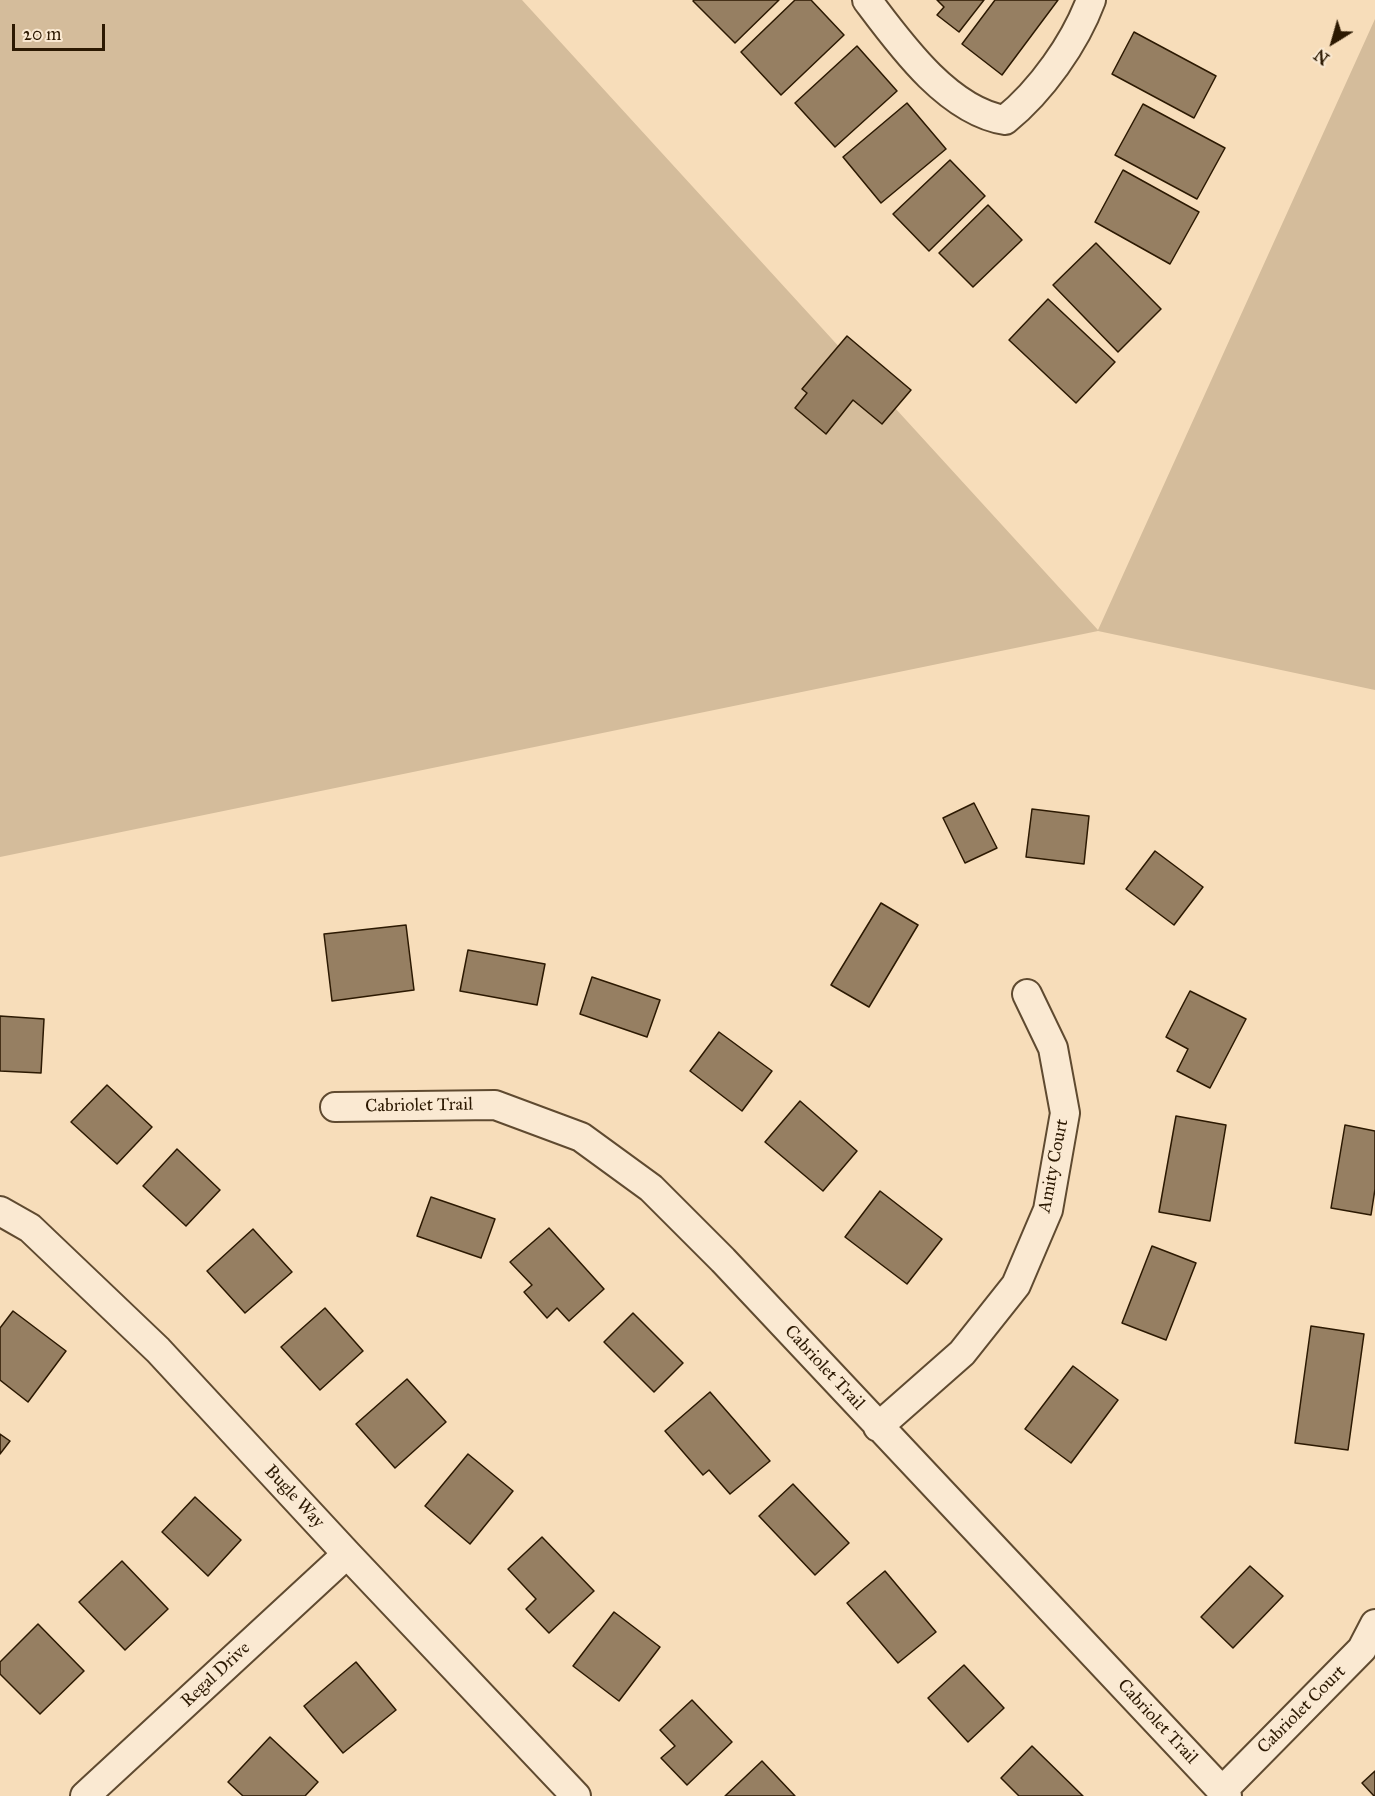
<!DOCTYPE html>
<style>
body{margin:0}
#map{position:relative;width:1375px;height:1796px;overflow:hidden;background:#f7ddba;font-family:"IM FELL Great Primer",serif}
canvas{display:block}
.north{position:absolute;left:1303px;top:12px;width:60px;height:60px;-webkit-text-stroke:4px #fae9d2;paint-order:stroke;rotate:217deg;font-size:16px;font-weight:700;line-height:24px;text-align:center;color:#2c1902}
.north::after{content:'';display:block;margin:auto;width:21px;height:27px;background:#2c1902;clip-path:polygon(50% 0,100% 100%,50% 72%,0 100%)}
.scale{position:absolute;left:12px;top:24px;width:93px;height:27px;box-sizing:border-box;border:3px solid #2c1902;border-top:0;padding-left:8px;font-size:18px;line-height:21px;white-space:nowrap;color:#2c1902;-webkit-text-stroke:4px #fae9d2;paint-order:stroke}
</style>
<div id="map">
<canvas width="1375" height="1796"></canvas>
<div class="north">N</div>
<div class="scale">20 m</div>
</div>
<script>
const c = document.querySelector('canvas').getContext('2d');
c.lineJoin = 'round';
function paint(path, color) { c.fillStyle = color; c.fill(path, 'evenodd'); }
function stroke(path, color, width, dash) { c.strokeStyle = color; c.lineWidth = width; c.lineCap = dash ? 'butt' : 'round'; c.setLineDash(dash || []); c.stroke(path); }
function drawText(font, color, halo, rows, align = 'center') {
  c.font = font + ' "IM FELL Great Primer",serif'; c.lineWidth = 6; c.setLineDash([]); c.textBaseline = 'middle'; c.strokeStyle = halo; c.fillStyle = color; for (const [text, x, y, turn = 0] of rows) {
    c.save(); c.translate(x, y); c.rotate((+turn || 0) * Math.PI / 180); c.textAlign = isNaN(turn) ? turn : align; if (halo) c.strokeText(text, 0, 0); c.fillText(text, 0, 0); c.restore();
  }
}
const green = new Path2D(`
 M0,0H522L1098,630L1375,19V690L1098,631L0,857Z`);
const building = new Path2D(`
 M694,0H779L735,43L693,1Z
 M795,0H811L844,35L781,95L741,52Z
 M937,0H984L959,32L937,15L944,7Z
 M995,0H1058L1002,75L962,44Z
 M1134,32L1216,76L1194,118L1112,74Z
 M857,46L897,91L835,147L795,103Z
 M907,103L946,149L881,203L843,157Z
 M1143,104L1225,148L1197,199L1115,155Z
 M950,160L985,196L929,251L893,214Z
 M1123,170L1199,212L1170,264L1095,222Z
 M988,205L1022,240L973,287L939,253Z
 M1096,243L1161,309L1118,352L1053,285Z
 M1048,299L1115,362L1076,403L1009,340Z
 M847,336L911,390L882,424L853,400L826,434L795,408L807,393L802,389Z
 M974,803L997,848L965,863L943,818Z
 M1032,809L1089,816L1084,864L1026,857Z
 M1155,851L1203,887L1174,925L1126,889Z
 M881,903L918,925L869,1007L831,985Z
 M406,925L414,990L332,1001L324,934Z
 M468,950L545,964L537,1005L460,991Z
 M592,977L660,1000L647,1037L580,1014Z
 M1190,991L1246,1019L1210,1088L1177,1071L1188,1049L1166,1037Z
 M0,1016L44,1019L41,1073L0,1071Z
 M719,1032L772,1071L742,1111L690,1071Z
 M107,1085L152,1127L117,1164L71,1122Z
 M800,1101L857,1151L823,1191L765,1142Z
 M1176,1116L1226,1125L1210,1221L1159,1212Z
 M1345,1125L1375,1131V1189L1371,1215L1331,1208Z
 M177,1149L220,1190L186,1226L143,1186Z
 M880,1191L942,1239L907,1284L845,1237Z
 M431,1197L495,1219L481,1258L417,1236Z
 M549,1228L604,1289L569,1321L557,1308L547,1318L524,1292L532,1285L510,1262Z
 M253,1229L292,1272L245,1313L207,1271Z
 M1152,1246L1196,1263L1166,1340L1122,1323Z
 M325,1308L363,1351L320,1390L281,1347Z
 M13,1311L66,1351L28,1402L0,1380V1328Z
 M633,1313L683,1363L654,1392L604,1342Z
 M1311,1326L1364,1334L1348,1450L1295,1443Z
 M1073,1366L1118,1400L1071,1463L1025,1429Z
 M407,1379L446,1422L395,1468L356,1424Z
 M710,1392L770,1461L730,1494L709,1470L703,1475L665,1431Z
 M0,1434L10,1441L0,1454Z
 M468,1454L513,1491L470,1544L425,1506Z
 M793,1484L849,1543L815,1575L759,1516Z
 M195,1497L241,1540L208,1576L162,1532Z
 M542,1537L594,1591L549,1633L526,1609L536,1599L508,1569Z
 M122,1561L168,1609L125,1650L79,1602Z
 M1250,1566L1283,1596L1233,1648L1201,1617Z
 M885,1571L936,1632L898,1663L847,1603Z
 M614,1612L660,1647L619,1701L573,1666Z
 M38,1624L84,1671L40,1714L0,1674V1662Z
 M356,1662L396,1710L343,1753L304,1706Z
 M964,1665L1004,1708L968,1742L928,1698Z
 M692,1700L732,1742L687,1785L661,1758L675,1746L660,1730Z
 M270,1737L318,1782L305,1796H243L228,1782Z
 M1032,1746L1083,1796H1019L1001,1778Z
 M762,1761L795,1796H725Z
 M1375,1771V1796H1374L1362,1783Z`);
const minor = new Path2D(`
 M867,0C900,44 948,111 1005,120C1041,91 1075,43 1091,0
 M335,1107L495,1105L581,1137L651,1188L723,1260L1227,1796
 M0,1211L30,1228L158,1350L347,1554L576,1796
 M878,1427L962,1353L1016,1285L1048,1210L1065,1113L1053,1048L1027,994
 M1222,1791L1362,1649L1375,1624
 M85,1796L347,1554`);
const streetNames = [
 ["Cabriolet Trail",419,1106,-1],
 ["Amity Court",1054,1166,-79],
 ["Cabriolet Trail",824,1368,47],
 ["Bugle Way",294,1497,47],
 ["Regal Drive",216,1675,-43],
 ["Cabriolet Court",1302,1710,-45],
 ["Cabriolet Trail",1157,1722,47]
];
paint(green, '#d4bc9b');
paint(building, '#967f62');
stroke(building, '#2c1902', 1.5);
stroke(minor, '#5f4a30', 32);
stroke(minor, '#fae9d2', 28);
drawText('18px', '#2c1902', '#fae9d2', streetNames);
</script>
